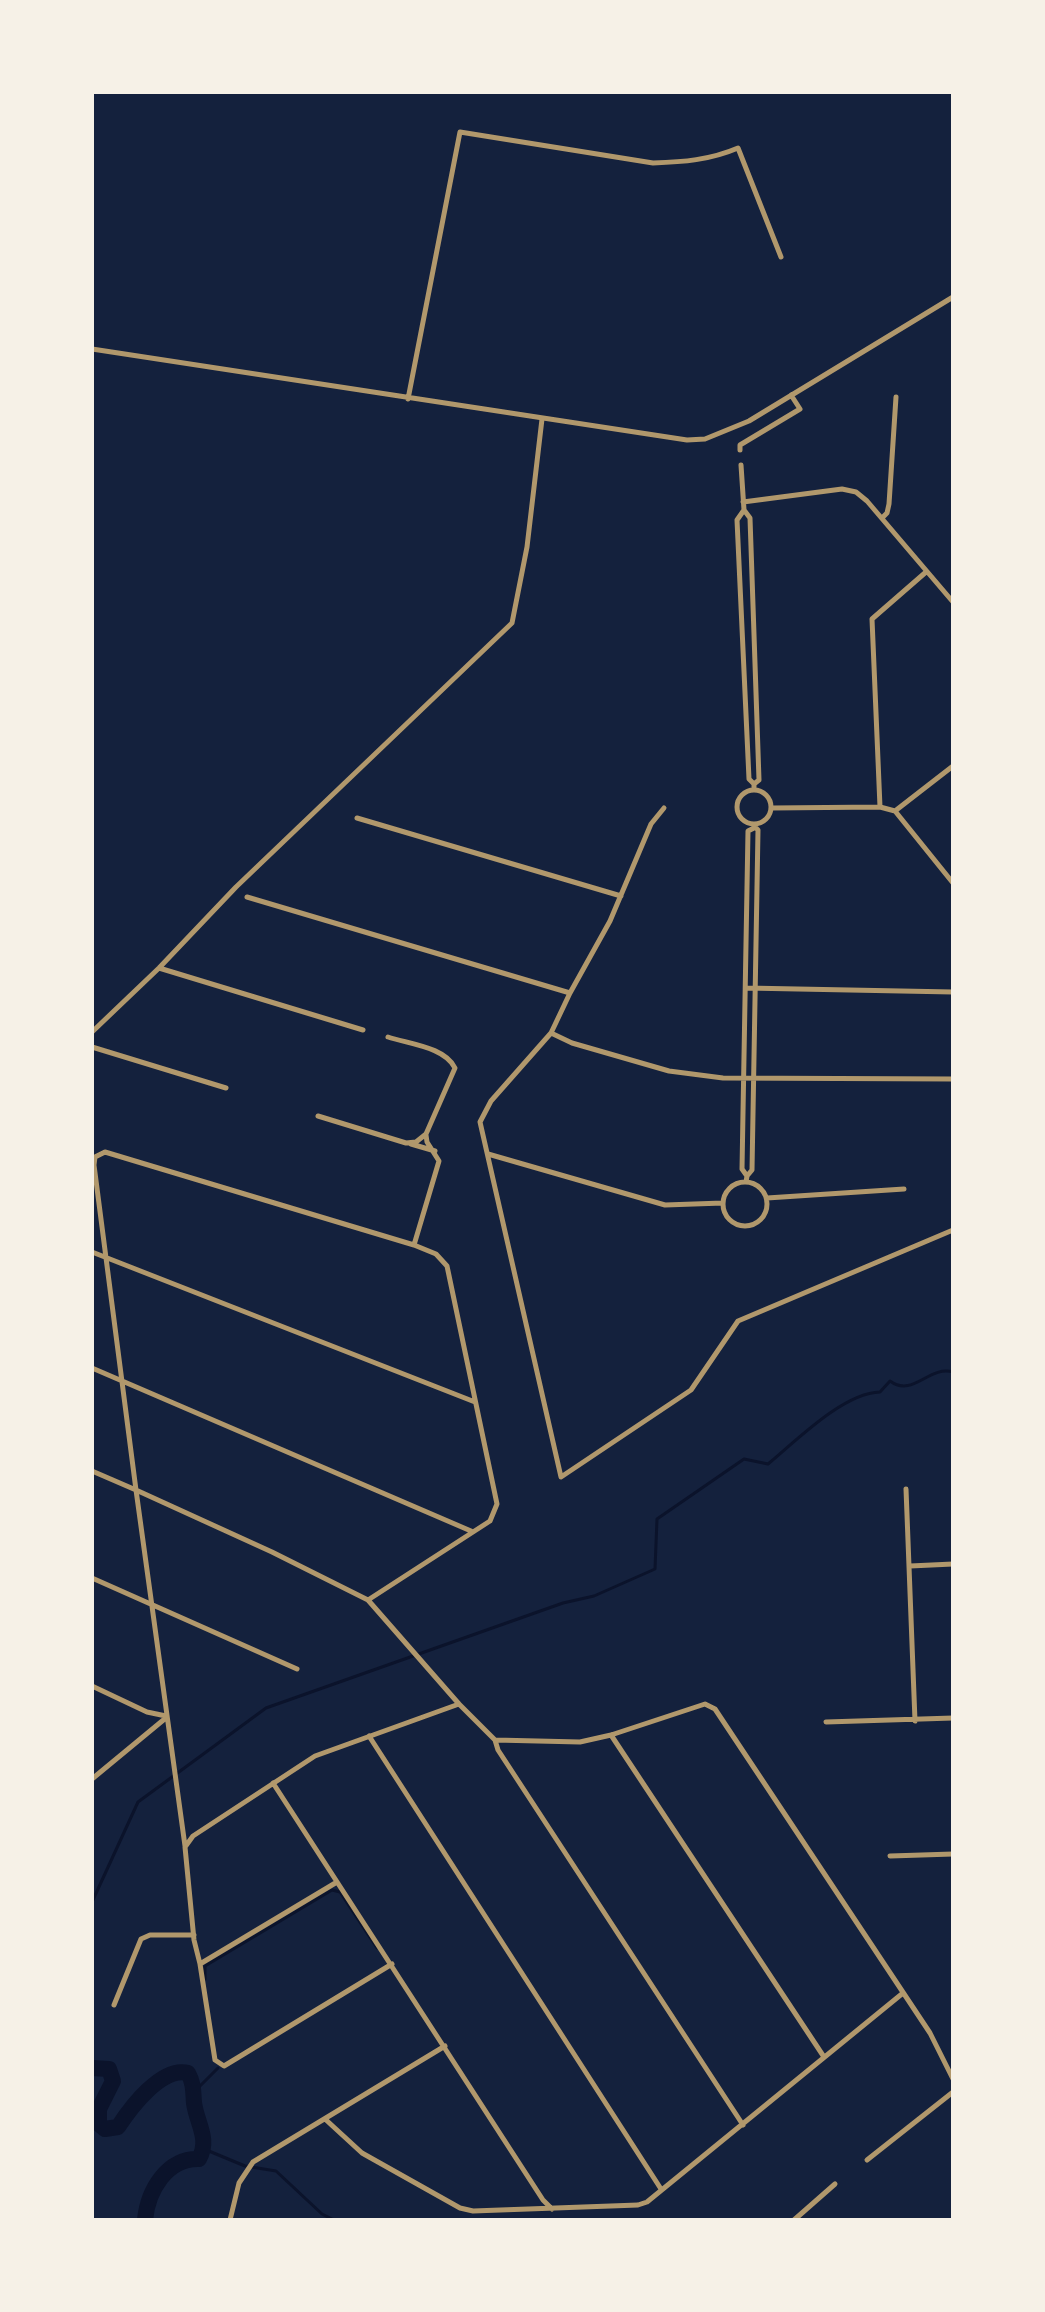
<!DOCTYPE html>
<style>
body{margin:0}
#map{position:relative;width:1045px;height:2312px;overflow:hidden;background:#14213d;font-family:"Fira Sans",sans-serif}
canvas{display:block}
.frame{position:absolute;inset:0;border:94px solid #f6f1e7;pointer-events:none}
</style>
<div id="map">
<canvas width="1045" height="2312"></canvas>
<div class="frame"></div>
</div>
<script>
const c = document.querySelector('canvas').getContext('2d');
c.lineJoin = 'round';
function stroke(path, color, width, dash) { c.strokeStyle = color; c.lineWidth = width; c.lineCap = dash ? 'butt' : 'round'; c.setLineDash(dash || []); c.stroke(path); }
const stream = new Path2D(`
 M92,1902L138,1802L266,1708L563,1603L594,1596L655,1569L657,1519L744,1459L768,1464C796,1441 843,1393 880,1392L890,1381C913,1398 929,1365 953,1372
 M205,1979V1966L332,1890L340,1892L377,1948
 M195,2091L218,2068
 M204,2149L245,2166L276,2171L322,2214L334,2220`);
const river = new Path2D(`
 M92,2068L109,2069L113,2081L99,2109V2124L105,2129L118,2127C131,2107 162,2066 188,2073C194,2084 193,2091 194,2103C197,2124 210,2139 199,2159C167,2158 148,2190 145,2220`);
const minor = new Path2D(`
 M92,349L687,440L705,439L749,421L953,297
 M408,399L460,132L653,163C683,162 710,160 738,148L781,257
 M740,450V445L800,409L791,395
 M741,465L744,510L750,518L759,780L754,784V790
 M743,502L842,489L856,492L867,501L953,602
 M744,510L737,520L749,779L754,784
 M882,518L887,513L889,504L896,397
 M737 807a17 17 0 1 1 34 0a17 17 0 1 1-34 0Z
 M880,807L872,619L926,572
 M664,808L651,824L610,921L570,993L551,1033L491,1101L480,1122L561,1477L691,1390L738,1321L953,1230
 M772,808L880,807L895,811
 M895,811L953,883
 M895,811L953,766
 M357,818L621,896
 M247,897L570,993
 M159,968L363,1030
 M746,988L953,992
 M92,1032L159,968L236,887L512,623L527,547L542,419
 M551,1033L572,1043L669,1071L723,1078L953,1079
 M92,1047L226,1088
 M318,1116L406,1143L416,1142L426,1134L455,1068C445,1047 409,1044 388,1037
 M411,1144L435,1151
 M105,1152L414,1245L436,1254L447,1266L497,1504L490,1521L368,1600L272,1552L136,1490L94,1165L95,1157Z
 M488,1154L665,1205L723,1203
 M747,1176L752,1170L758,830L754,826
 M746,1182L747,1176L742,1169L748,831L754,828
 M723 1204a22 22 0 1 1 44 0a22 22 0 1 1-44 0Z
 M767,1198L904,1189
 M414,1245L439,1161L427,1142L426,1135
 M92,1252L475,1402
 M92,1368L471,1531
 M92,1471L136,1490L185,1846
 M906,1489L915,1721
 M910,1566L953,1564
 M92,1578L297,1669
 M368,1600L459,1704
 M92,1686L147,1712L166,1716
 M826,1722L953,1718
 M611,1735L824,2057
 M369,1736L661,2189
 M495,1740L498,1750L743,2125
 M92,1779L167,1717
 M273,1783L543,2200L552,2209
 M890,1856L953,1854
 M337,1882L200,1964L215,2060L224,2066L392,1964
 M200,1964L194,1940L185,1847L193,1836L315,1756L459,1704L495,1740L580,1742L611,1735L705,1704L715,1709L930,2033L953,2079
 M114,2005L141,1939L150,1935H194
 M325,2119L362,2153L460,2208L473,2211L638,2205L647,2202L903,1993
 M867,2160L953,2092
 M230,2220L239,2183L253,2162L445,2046
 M794,2220L835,2184`);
stroke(stream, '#0b132b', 3);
stroke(river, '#0b132b', 16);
stroke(minor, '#b1986c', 5);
</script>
